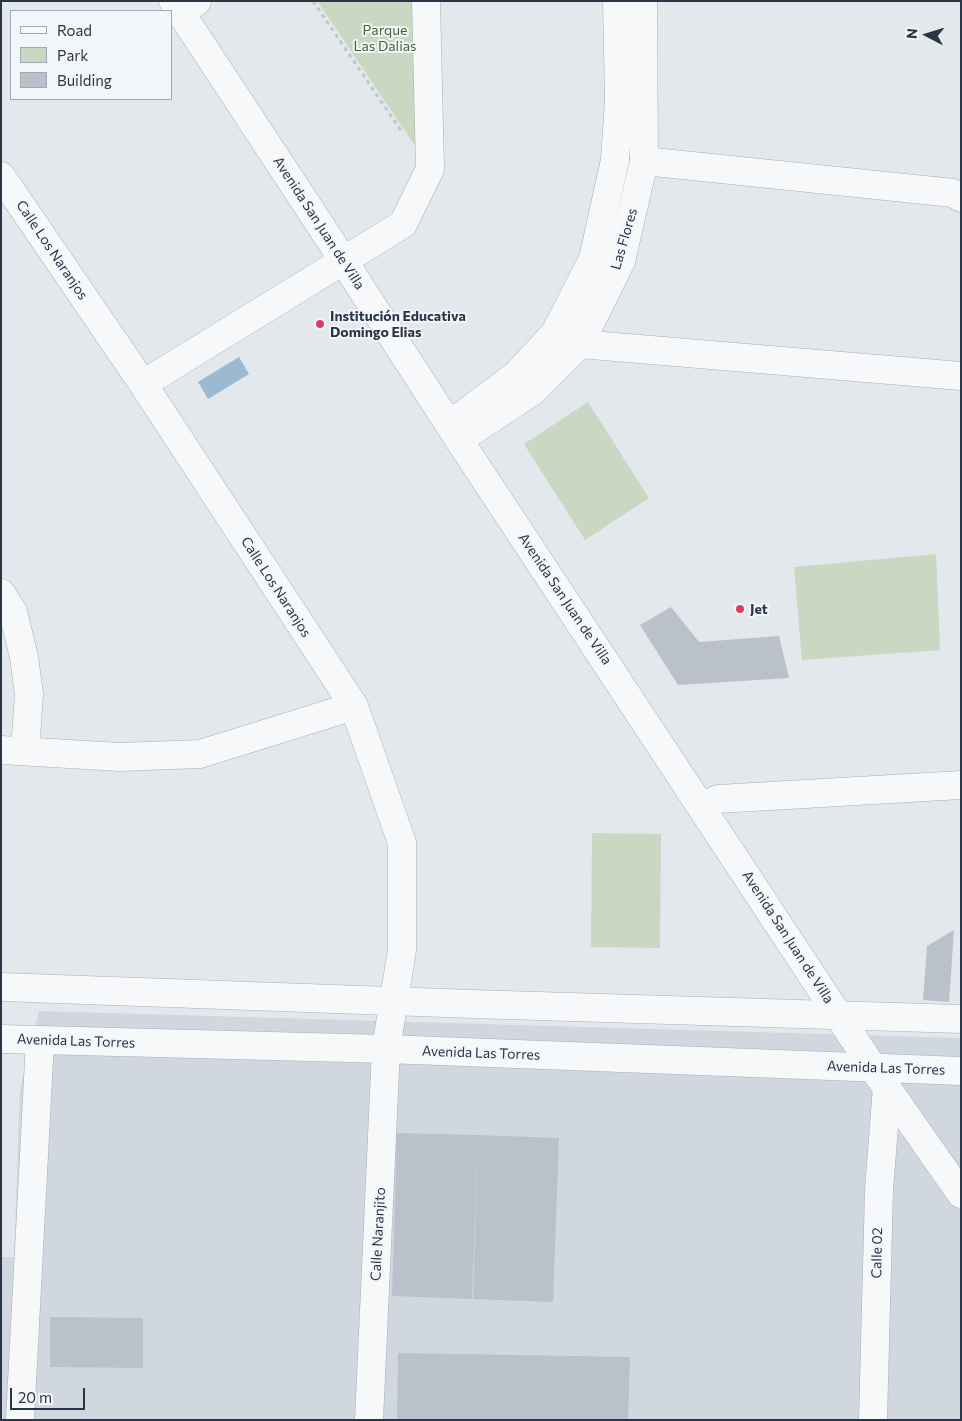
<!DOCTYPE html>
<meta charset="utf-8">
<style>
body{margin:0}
#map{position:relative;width:962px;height:1421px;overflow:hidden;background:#e3e8ec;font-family:Commissioner,sans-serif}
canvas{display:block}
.frame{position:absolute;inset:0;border:2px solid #293647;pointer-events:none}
.legend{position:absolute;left:10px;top:10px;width:162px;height:90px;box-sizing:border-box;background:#f3f6f9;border:1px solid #a2a9b2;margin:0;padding:6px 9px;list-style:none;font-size:15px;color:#293647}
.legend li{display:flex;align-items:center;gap:10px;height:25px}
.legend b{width:25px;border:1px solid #a2a9b2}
.north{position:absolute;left:902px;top:10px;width:50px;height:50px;-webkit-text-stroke:4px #f3f6f9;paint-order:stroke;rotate:275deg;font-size:14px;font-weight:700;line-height:20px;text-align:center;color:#293647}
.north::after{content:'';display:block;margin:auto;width:18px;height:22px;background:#293647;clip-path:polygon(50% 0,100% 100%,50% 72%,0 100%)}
.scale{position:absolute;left:10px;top:1388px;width:75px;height:22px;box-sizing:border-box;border:2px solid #293647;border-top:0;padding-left:6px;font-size:15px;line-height:18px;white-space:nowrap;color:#293647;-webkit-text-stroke:4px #f3f6f9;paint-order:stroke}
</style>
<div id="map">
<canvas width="962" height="1421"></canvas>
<div class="frame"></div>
<ul class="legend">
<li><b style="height:6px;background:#f6f8fa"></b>Road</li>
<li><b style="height:14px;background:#cad7c3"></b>Park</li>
<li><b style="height:14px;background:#bac1cb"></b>Building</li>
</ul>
<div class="north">N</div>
<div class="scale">20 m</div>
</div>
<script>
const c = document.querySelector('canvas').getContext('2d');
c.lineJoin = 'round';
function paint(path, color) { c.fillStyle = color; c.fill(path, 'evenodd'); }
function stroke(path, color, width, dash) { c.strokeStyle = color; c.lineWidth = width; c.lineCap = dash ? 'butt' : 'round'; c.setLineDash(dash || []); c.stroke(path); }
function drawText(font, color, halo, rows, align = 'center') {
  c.font = font + ' Commissioner,sans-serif'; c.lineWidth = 4; c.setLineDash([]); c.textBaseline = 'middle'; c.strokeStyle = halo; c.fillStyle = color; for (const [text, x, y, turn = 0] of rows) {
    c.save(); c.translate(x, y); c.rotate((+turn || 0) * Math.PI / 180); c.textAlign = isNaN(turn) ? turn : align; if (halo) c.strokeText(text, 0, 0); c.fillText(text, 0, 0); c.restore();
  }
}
const built = new Path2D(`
 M39,1011L961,1038V1420H1V1257H14L20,1089Z`);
const green = new Path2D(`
 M317,1H420L424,159Z
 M588,402L649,498L585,540L524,444Z
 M936,554L940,650L802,660L794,567Z
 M592,833L661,834L660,948L591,947Z`);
const water = new Path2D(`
 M239,357L249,374L208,399L198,382Z`);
const building = new Path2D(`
 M671,607L699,642L779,636L789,678L678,685L640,625Z
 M954,930L949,1002L923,1000L927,946Z
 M397,1133L478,1135L472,1299L392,1296Z
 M478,1135L559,1138L553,1302L473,1299Z
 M50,1317L143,1318V1368L50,1367Z
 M398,1353L630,1357L628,1420H397Z`);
const path = new Path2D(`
 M313,1L402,132`);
const minor = new Path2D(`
 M195,3L197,1
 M644,161L953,193L961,198
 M1,176L143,384L354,706L402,843V950L386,1049L369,1420
 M558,335L580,344L961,376
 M143,384L403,224L430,169L426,1
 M1,593L13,612L24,657L29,694L25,751
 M1,750L120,757L200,754L354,706
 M702,807L718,799L961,785
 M20,1420L40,1041
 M873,1420L879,1190L887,1087`);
const tertiary = new Path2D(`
 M173,1L332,243L459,440L873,1068L961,1194
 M448,423L464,414L516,375L555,333L593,259L615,160L619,101L617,1
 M459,440L533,391L580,344L621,261L644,161L643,1
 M1,987L473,1004L961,1019
 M1,1039L386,1049L961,1071`);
const markers = [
 [320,324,5,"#dc3d63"],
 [740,609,5,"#dc3d63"]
];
const parkNames = [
 ["Parque",385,30],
 ["Las Dalias",385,46]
];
const streetNames = [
 ["Avenida San Juan de Villa",319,223,57],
 ["Las Flores",624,239,-74],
 ["Calle Los Naranjos",52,250,56],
 ["Calle Los Naranjos",276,587,57],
 ["Avenida San Juan de Villa",565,599,56],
 ["Avenida San Juan de Villa",788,937,57],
 ["Avenida Las Torres",76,1041,2],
 ["Avenida Las Torres",481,1053,2],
 ["Avenida Las Torres",886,1068,2],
 ["Calle Naranjito",378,1234,-87],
 ["Calle 02",877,1253,-89]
];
const poiNames = [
 ["Institución Educativa",330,316],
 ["Domingo Elias",330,332],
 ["Jet",750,609]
];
paint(built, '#d1d7df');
paint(green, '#cad7c3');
paint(water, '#9bb9d0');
paint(building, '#bac1cb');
stroke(minor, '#a7afb7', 29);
stroke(tertiary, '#a7afb7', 29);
stroke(path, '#c1c6cb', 3, [4, 4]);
stroke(minor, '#f6f8fa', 28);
stroke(tertiary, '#f6f8fa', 28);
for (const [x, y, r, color] of markers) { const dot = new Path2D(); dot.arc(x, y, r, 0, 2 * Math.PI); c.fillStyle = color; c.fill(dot); stroke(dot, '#f3f6f9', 2); }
drawText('14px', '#426434', '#f3f6f9', parkNames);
drawText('14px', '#293647', '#f3f6f9', streetNames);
drawText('bold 14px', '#293647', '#f3f6f9', poiNames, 'left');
</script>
